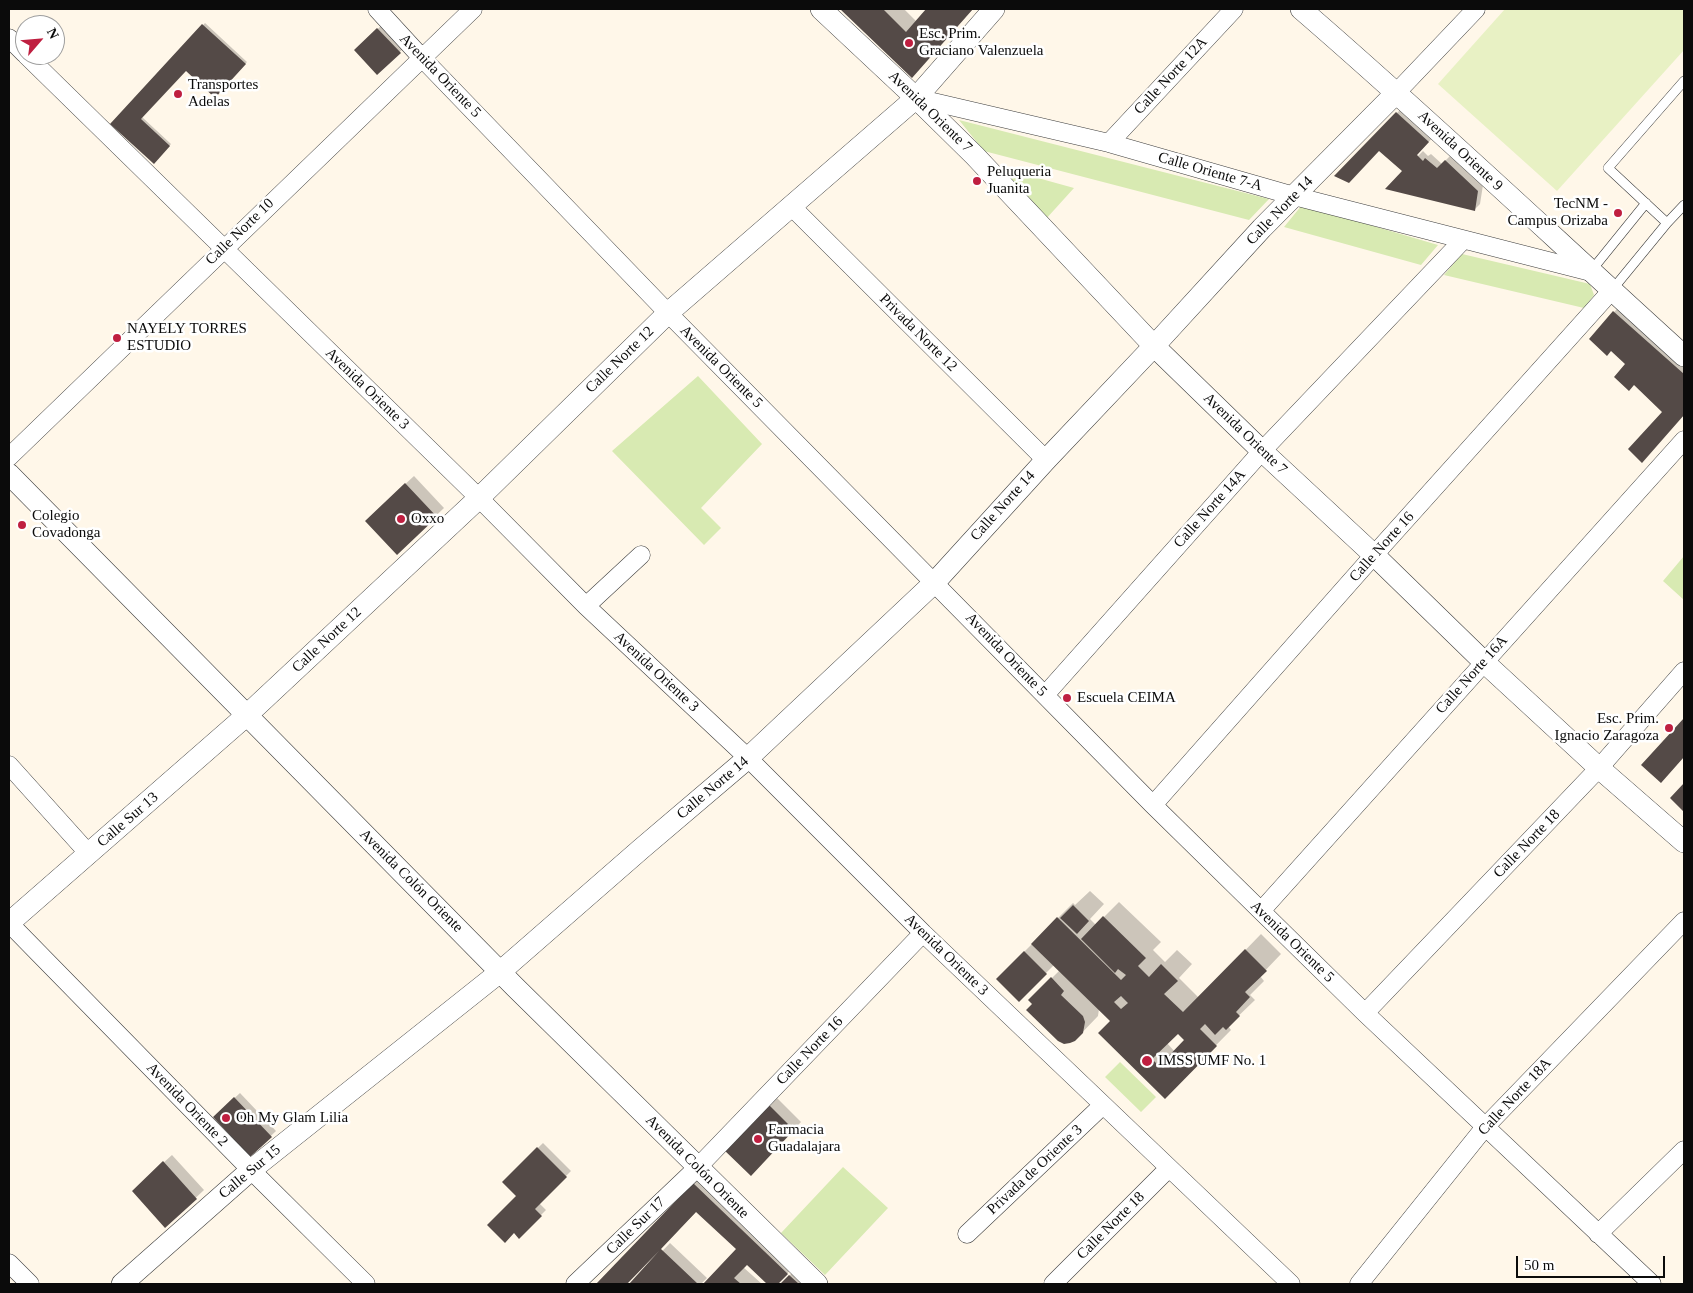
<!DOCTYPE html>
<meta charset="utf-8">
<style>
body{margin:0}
#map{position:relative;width:1693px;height:1293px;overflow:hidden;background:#fff7e9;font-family:Georgia,serif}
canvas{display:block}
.frame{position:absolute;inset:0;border:10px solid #0b0b0b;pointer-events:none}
.north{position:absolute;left:15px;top:15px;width:50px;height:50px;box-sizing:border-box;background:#fff;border:1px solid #9d9d9d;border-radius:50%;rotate:63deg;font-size:14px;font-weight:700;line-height:20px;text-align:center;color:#0b0b0b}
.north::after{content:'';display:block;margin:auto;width:18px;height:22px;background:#bf1f40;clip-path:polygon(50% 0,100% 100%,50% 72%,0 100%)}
.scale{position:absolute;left:1516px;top:1256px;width:149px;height:22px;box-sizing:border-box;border:2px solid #0b0b0b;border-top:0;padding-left:6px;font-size:15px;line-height:18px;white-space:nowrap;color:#0b0b0b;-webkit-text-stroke:4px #fff;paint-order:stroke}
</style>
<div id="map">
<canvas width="1693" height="1293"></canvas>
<div class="frame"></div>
<div class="north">N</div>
<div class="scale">50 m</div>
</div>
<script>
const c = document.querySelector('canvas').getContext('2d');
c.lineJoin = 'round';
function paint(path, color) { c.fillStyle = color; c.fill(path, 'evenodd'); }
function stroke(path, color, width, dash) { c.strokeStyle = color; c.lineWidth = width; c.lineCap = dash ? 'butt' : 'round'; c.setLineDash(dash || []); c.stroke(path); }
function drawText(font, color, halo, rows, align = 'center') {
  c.font = font + ' Georgia,serif'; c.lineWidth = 5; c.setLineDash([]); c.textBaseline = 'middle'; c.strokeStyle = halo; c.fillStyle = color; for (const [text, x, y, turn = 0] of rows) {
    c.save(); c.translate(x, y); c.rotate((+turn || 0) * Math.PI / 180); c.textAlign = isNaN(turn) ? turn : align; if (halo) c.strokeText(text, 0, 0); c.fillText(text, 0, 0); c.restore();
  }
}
const green = new Path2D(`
 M959,120L1269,199L1249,220L984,151Z
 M991,165L1074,188L1045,220Z
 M1302,205L1438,245L1421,265L1284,227Z
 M1462,254L1590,284L1594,295L1584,308L1444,275Z
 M698,376L762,444L701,508L721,528L704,545L612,451Z
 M1684,556V600L1663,581Z
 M1120,1062L1156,1097L1141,1112L1105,1077Z
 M843,1167L888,1208L825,1275L781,1233Z`);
const pitch = new Path2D(`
 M1505,9H1684V50L1557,191L1438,84Z`);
const shadow = new Path2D(`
 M842,9H904L916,21L927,9H973L912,76Z
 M205,23L247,62L215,97L186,69L142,117L171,144L154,163L112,123Z
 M383,24L405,47L377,73L355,50Z
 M1405,105L1436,134L1414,158L1415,159L1423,151L1428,156L1431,154L1442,164L1450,156L1483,185L1480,204L1475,209L1412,163L1397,113Z
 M1619,307L1684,360V415L1650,453L1663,412L1627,364L1614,312Z
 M414,476L444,508L397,553L374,513Z
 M1090,891L1104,904L1090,919L1096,925L1119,902L1161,942L1153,950L1165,962L1177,950L1192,964L1179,978L1199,998L1261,934L1281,954L1260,976L1264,981L1250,995L1255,1000L1228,1026L1231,1030L1165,1097L1112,1021L1099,1009L1098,1016L1075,1040L1030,1000L1060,970L1054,965L1019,1000L997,979L1073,903L1075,905ZM1178,1032L1186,1040L1175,1052L1167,1043Z
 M240,1093L276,1131L250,1156L214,1117Z
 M775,1096L801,1122L751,1174L724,1148Z
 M543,1143L571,1171L539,1203L546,1210L519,1237L517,1196L503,1182Z
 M172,1155L204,1190L166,1226L141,1183Z
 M704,1174L797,1263L783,1278L776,1284H769L747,1263L743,1267L762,1284H705L738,1249L697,1211L626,1284H597Z
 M670,1243L707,1278L701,1284H631Z
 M797,1268L814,1284H781Z`);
const building = new Path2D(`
 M840,9H883L906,32L926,9H973L912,78Z
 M202,24L246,64L215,98L186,71L141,119L170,146L154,164L110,124Z
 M377,28L401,53L377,75L354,50Z
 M1396,112L1429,142L1417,155L1423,161L1425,158L1437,168L1445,160L1478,191L1475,211L1385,189L1402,171L1379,151L1349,183L1334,176Z
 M1613,311L1684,374V415L1642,463L1628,449L1662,412L1634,385L1629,391L1614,377L1625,364L1611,351L1607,356L1589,339Z
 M405,483L437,517L397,555L365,521Z
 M1684,718V757L1661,783L1641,765Z
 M1684,783V812L1670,798Z
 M1073,905L1089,921L1077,934L1060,918Z
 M1103,916L1146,958L1138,966L1149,977L1161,964L1178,981L1164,994L1183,1012L1245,949L1267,971L1245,992L1250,997L1236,1012L1240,1016L1226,1030L1223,1027L1215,1035L1205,1024L1200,1029L1217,1046L1165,1099L1098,1033L1110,1021L1031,944L1057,917L1121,980L1126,975L1118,969L1115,973L1081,939ZM1121,996L1128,1003L1121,1009L1114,1002ZM1178,1034L1184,1040L1159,1066L1152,1059Z
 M1024,951L1047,974L1019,1002L996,979Z
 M1051,977L1064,991L1061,995L1083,1016L1085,1022L1083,1033L1075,1041L1070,1043L1064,1044L1058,1041L1026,1010L1032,1004L1028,1000Z
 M234,1097L272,1137L250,1157L213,1117Z
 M767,1103L794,1130L751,1176L722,1148Z
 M537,1147L567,1177L535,1209L542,1216L519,1239L514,1233L505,1243L487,1225L516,1196L502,1182Z
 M163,1161L197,1199L165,1228L132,1191Z
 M693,1183L788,1274L778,1284H767L747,1265L734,1278L741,1284H703L736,1249L696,1212L661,1249L698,1284H629L659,1251L627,1284H596Z
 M789,1275L799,1284H780Z`);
const service = new Path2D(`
 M1684,81L1608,168L1667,223L1684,205
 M1591,271L1646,203
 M1612,290L1667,223`);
const minor = new Path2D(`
 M377,9L422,58L668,313L1153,805L1365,1013L1652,1284
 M9,38L25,54
 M26,55L479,498L586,606L748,758L923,933L1291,1284
 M1397,92L1476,9
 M916,98L1109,143L1294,196L1591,272
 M1109,143L1234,9
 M791,206L1046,460
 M9,457L473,9
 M586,606L641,555
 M1045,695L1262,451L1463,240
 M9,765L89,854
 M1153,805L1374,555L1612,290
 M1261,911L1684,440
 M9,923L251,1170L366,1284
 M1365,1013L1599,768L1684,671
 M967,1234L1103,1105
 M1598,1234L1684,1150
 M9,1263L30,1284
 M575,1284L697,1168L923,933
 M1053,1284L1168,1169
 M1359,1284L1485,1127L1684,921`);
const tertiary = new Path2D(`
 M821,9L916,98L975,156L1154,346L1262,451L1374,555L1484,662L1599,768L1684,842
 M1301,9C1431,121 1556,240 1684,356
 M9,474L515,987L817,1284
 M9,923L247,715L479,498L668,313L916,98L994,9
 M122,1284L251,1170L500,972L641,849L748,758L935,582L1046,460L1154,346L1262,228L1397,92`);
const markers = [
 [909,43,5,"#bf1f40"],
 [178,94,5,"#bf1f40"],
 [977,181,5,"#bf1f40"],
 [1618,213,5,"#bf1f40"],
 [117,338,5,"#bf1f40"],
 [401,519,5,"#bf1f40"],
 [22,525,5,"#bf1f40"],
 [1067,698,5,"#bf1f40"],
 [1669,728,5,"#bf1f40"],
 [1147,1061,6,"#bf1f40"],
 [226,1118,5,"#bf1f40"],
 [758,1139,5,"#bf1f40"]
];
const poiNames = [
 ["Esc. Prim.",919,34],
 ["Graciano Valenzuela",919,51],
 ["Transportes",188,85],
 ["Adelas",188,102],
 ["Peluqueria",987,172],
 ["Juanita",987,189],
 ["TecNM -",1608,204,"right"],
 ["Campus Orizaba",1608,221,"right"],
 ["NAYELY TORRES",127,329],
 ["ESTUDIO",127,346],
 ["Colegio",32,516],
 ["Covadonga",32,533],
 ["Oxxo",411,519],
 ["Escuela CEIMA",1077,698],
 ["Esc. Prim.",1659,719,"right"],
 ["Ignacio Zaragoza",1659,736,"right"],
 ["IMSS UMF No. 1",1158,1061],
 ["Oh My Glam Lilia",236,1118],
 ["Farmacia",768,1130],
 ["Guadalajara",768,1147]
];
const streetNames = [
 ["Avenida Oriente 5",440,76,46],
 ["Calle Norte 12A",1171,76,-47],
 ["Avenida Oriente 7",930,112,44],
 ["Avenida Oriente 9",1460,151,43],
 ["Calle Oriente 7-A",1210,172,16],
 ["Calle Norte 14",1280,211,-46],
 ["Calle Norte 10",240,232,-44],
 ["Privada Norte 12",918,333,45],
 ["Calle Norte 12",620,360,-44],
 ["Avenida Oriente 5",721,367,45],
 ["Avenida Oriente 3",367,389,44],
 ["Avenida Oriente 7",1245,434,44],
 ["Calle Norte 14",1003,506,-48],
 ["Calle Norte 14A",1210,509,-48],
 ["Calle Norte 16",1382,547,-48],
 ["Calle Norte 12",327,640,-43],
 ["Avenida Oriente 5",1006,655,46],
 ["Avenida Oriente 3",656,672,43],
 ["Calle Norte 16A",1472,675,-48],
 ["Calle Norte 14",713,788,-40],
 ["Calle Sur 13",128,820,-41],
 ["Calle Norte 18",1527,844,-46],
 ["Avenida Colón Oriente",411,881,45],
 ["Avenida Oriente 5",1292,942,44],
 ["Avenida Oriente 3",946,955,44],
 ["Calle Norte 16",810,1051,-46],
 ["Calle Norte 18A",1515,1097,-47],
 ["Avenida Oriente 2",187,1105,46],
 ["Avenida Colón Oriente",697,1167,45],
 ["Privada de Oriente 3",1035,1170,-43],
 ["Calle Sur 15",250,1172,-40],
 ["Calle Sur 17",636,1226,-44],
 ["Calle Norte 18",1111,1226,-45]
];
paint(green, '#d8eab2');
paint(pitch, '#e8f1c4');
paint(shadow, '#0003');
paint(building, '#544a47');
stroke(service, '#3e3e3e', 10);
stroke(minor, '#3e3e3e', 19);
stroke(tertiary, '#3e3e3e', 22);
stroke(service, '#fff', 9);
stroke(minor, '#fff', 18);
stroke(tertiary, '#fff', 21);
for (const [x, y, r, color] of markers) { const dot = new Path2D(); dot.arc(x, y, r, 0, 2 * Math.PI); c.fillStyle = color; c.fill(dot); stroke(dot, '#fff', 2); }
drawText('15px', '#0b0b0b', '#fff', poiNames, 'left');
drawText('15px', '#0b0b0b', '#fff', streetNames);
</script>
